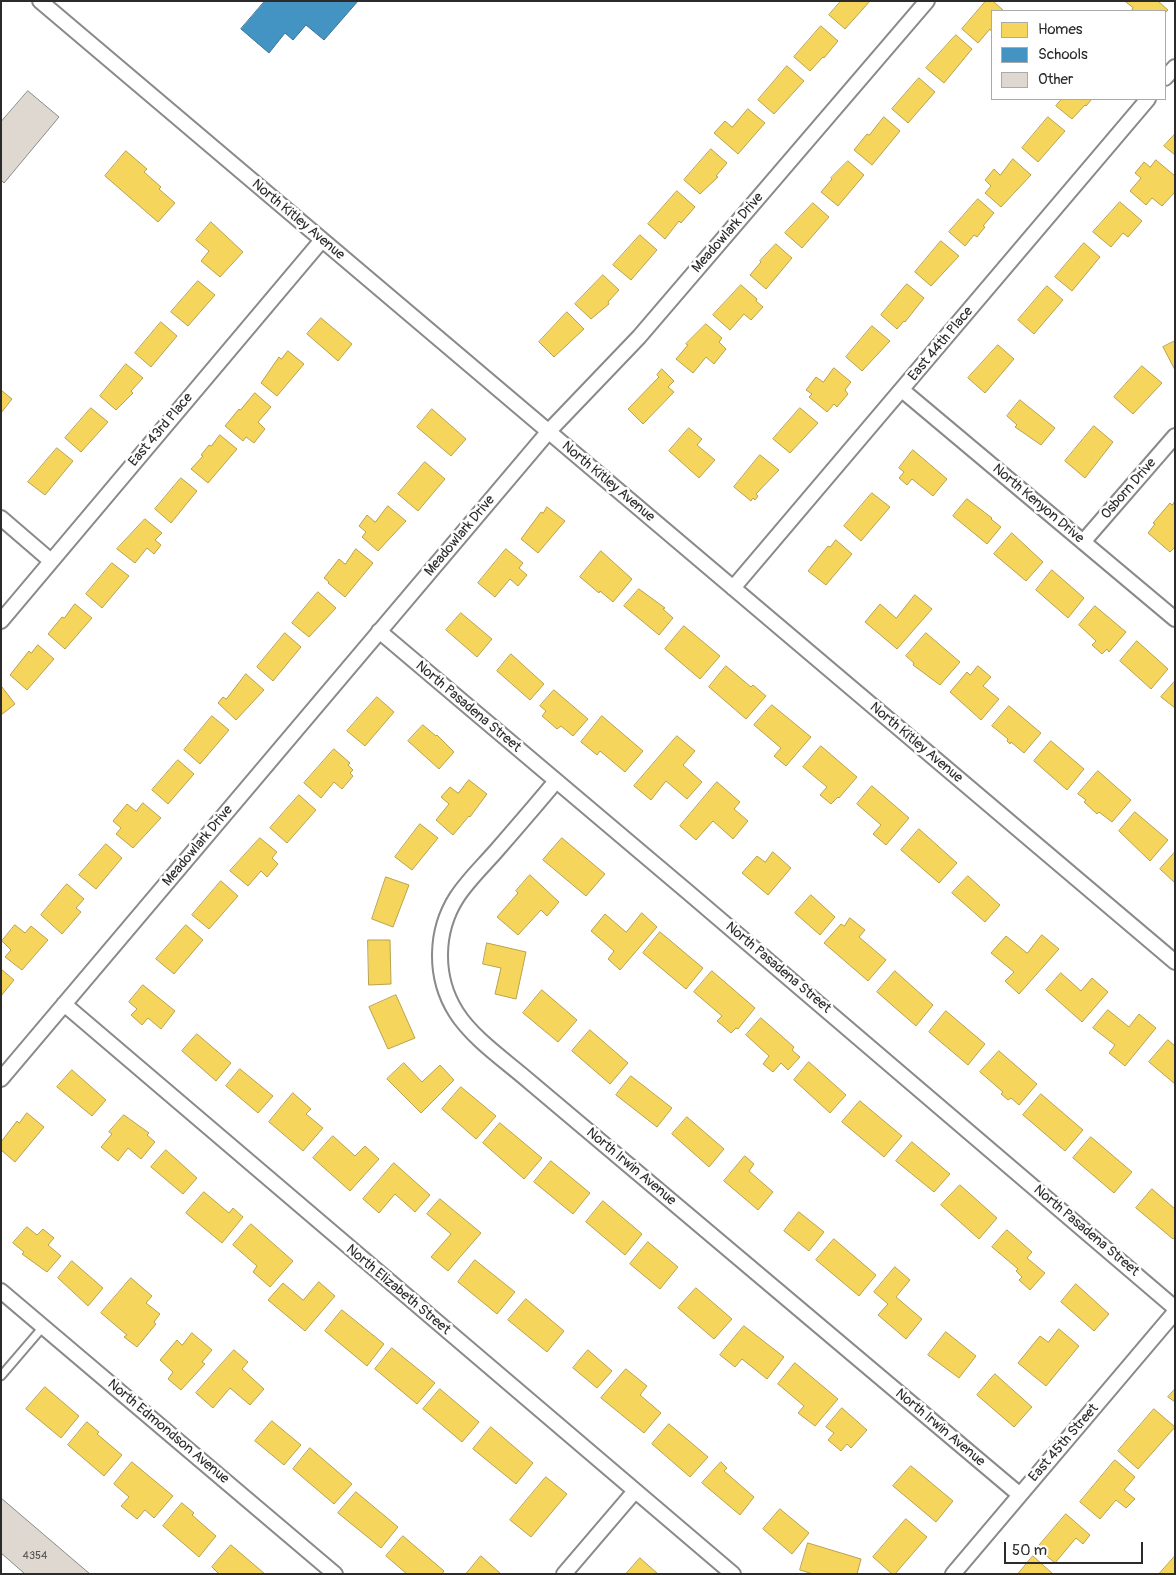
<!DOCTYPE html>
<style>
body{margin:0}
#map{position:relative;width:1176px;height:1575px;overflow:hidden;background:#fff;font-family:Pangolin,sans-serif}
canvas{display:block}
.frame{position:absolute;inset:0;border:2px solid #2b2b2b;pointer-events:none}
.legend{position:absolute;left:991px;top:10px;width:175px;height:90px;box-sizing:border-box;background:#fff;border:1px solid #aaa;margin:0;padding:6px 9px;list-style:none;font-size:15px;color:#2b2b2b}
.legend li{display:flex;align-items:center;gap:10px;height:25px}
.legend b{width:25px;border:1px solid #aaa}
.scale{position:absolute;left:1004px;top:1542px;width:139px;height:22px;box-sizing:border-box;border:2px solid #2b2b2b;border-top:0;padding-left:6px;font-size:15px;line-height:18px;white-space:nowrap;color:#2b2b2b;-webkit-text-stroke:4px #fff;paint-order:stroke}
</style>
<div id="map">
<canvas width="1176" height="1575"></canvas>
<div class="frame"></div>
<ul class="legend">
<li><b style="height:14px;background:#f6d55c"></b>Homes</li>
<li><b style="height:14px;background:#4393c3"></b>Schools</li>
<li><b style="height:14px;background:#dfd8d0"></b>Other</li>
</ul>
<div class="scale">50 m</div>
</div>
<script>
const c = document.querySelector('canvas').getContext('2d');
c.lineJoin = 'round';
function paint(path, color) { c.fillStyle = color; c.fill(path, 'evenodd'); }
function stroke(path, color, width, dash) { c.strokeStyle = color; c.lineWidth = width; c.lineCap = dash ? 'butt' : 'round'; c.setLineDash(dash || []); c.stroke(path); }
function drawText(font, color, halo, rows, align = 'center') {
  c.font = font + ' Pangolin,sans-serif'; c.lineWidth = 5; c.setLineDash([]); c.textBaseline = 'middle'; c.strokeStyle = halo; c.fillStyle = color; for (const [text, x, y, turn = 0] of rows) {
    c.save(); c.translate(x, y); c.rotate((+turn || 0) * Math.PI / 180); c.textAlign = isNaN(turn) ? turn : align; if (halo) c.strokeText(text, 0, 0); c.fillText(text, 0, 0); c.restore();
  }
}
const homes = new Path2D(`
 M841,1H870L845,29L829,15Z
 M986,1H993L1004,11H992V32L990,29L978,43L962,29Z
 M1125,1H1158L1168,10L1165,13V11H1131L1133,8Z
 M821,26L838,41L824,58L823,57L810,71L794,57Z
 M956,35L972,49L944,83L926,68Z
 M787,66L804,81L774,114L758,100Z
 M919,78L935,92L908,123L892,109Z
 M1062,99H1092L1086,106L1085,105L1072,119L1056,106Z
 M748,109L765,123L738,154L714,133L725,121L732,127Z
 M884,117L900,131L872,165L854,150L867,134L869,135Z
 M1048,117L1065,131L1038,162L1022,148Z
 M1175,134V155L1164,146Z
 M711,149L727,163L716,176L718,177L700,194L684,180Z
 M126,151L147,169L144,172L161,187L159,189L175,203L158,222L105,176Z
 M1013,159L1031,175L1001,207L985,193L991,186L985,180L994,169L1000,175Z
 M1156,160L1175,176V192L1162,206L1152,198L1146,205L1130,191L1141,178L1135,173L1144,162L1150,167Z
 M848,161L864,175L838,206L821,192L832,179L831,178Z
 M677,191L695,207L681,223L679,221L665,239L648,224Z
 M978,199L994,213L983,226L985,227L977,237L974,235L965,246L949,232Z
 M1120,202L1142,221L1128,237L1123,233L1111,247L1093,232Z
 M813,203L829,217L802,248L785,233Z
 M211,222L243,252L220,277L201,261L209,251L196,240Z
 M640,235L657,250L631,280L613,265Z
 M941,241L959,256L931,286L915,272Z
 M1084,243L1100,257L1072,291L1055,277Z
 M776,244L792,258L766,289L750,275L761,262L760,261Z
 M603,275L619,290L608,302L609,304L591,319L575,304Z
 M198,281L215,295L188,326L171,312Z
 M907,284L924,298L905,322L904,321L897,329L881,315Z
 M741,285L757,299L756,301L763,307L751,320L744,314L730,330L713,315Z
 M1047,286L1063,300L1034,334L1018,320Z
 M567,312L584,329L554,357L539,342Z
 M321,318L352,344L338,361L307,334Z
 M161,322L177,336L151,367L135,353Z
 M706,324L722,338L719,342L726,349L714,364L706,357L693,373L676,359L688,345L686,344Z
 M872,326L890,341L862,371L846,357Z
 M1175,341V370L1163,347Z
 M998,345L1014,359L985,393L968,378Z
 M288,351L304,364L277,396L261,383L279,357L281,359Z
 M126,364L143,378L131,391L133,393L116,410L100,396Z
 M1142,366L1162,383L1133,414L1114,397Z
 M834,368L851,382L845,390L848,394L837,407L834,404L827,412L809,397L812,394L806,390L816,377L823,382Z
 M662,369L674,381L668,387L674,392L643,424L628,409L659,377L657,375Z
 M1,390L12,399L1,413Z
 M255,393L271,407L258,422L265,429L254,443L246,437L243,441L225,426L239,409L240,410Z
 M1020,400L1055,428L1041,445L1015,427L1017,425L1007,416Z
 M91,408L108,422L81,452L65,438Z
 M800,408L818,423L790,453L773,439Z
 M432,409L466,439L451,456L417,427Z
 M1094,426L1113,442L1085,478L1065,461Z
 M689,428L702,439L697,445L715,460L699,478L669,451Z
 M220,435L237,449L208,483L191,469L203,456L201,455L209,445L211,446Z
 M57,448L73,461L45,495L28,482Z
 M913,450L947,479L933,496L912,479L907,485L899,478L904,472L899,468Z
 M760,455L779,470L756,494L758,496L755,500L753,498L751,501L734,487Z
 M425,462L445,479L418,511L398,494Z
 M181,478L197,491L171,523L155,509Z
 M872,493L890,507L861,541L844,526Z
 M967,499L992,518L991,519L1001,527L987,544L953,516Z
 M1175,501V547L1170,552L1148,533L1155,524L1153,523L1170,503L1172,505Z
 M388,506L406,521L378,551L362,537L366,532L359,526L367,515L375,522Z
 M547,507L565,521L538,553L521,539L541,512L543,513Z
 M145,519L162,533L155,540L161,545L154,554L147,548L135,563L117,549Z
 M1012,533L1043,562L1026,581L994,554Z
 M836,540L852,554L826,585L808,571L828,546L830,547Z
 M356,549L373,563L345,597L328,583L329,582L324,578L339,559L345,564Z
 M506,549L523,563L519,568L527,575L518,586L510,579L495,597L478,583Z
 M601,551L632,579L613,602L600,591L599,593L580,577Z
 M112,563L129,576L102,608L86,594Z
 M1052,570L1084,598L1068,618L1036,590Z
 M639,589L665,608L663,609L673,618L659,635L624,606Z
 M318,592L336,608L309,637L292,623Z
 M915,595L932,609L897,649L865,622L880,604L896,618Z
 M75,604L92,618L65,649L48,634L62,617L64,618Z
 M1095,606L1126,632L1109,652L1107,649L1102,654L1092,645L1096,641L1079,625Z
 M461,613L492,639L477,657L446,630Z
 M684,626L720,656L700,679L665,649Z
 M285,633L301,647L273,681L257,667Z
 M926,633L960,662L940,685L913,665L914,663L906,656Z
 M1137,641L1168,669L1151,689L1120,661Z
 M38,645L54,659L27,690L10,675L29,651L31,653Z
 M511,654L544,684L530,700L497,671Z
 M726,666L751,687L753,685L766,696L746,719L709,687Z
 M978,666L991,677L983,686L999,699L981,720L950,692L967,672L970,675Z
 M246,674L264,690L236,720L218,703L223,697L226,699Z
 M1175,681V708L1161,697Z
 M2,687L15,704L1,715V688Z
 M554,690L588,719L573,736L561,726L557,729L542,716L546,711L540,706Z
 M377,697L394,712L365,746L347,731Z
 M772,705L811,737L786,766L774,756L781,748L754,725Z
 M1009,706L1041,733L1024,753L1011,742L1010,744L1007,741L1008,739L992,726Z
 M212,716L229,730L200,764L184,750Z
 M602,716L643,751L625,772L600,751L597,755L581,742Z
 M423,725L436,736L437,735L454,752L439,769L408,741Z
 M677,736L695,751L683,765L702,782L687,799L666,781L651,800L634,786Z
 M1051,741L1084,769L1067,790L1034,761Z
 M821,746L857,777L839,798L838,797L831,804L820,795L827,787L803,767Z
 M334,749L350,763L348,765L353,770L350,773L353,776L342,789L334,782L321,798L304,783Z
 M178,760L194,774L168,804L152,790Z
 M1098,771L1131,800L1112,822L1099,812L1097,814L1084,802L1086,800L1078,794Z
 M469,780L487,794L470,817L469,816L453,835L436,820L449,804L441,797L450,787L458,793Z
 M717,782L740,802L734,809L748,821L733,839L713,821L696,840L680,826Z
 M872,786L909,818L886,845L873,834L881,825L857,804Z
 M299,795L316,810L287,843L270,828Z
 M143,803L161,818L133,848L116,834L121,828L113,821L127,804L136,811Z
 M1135,812L1168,840L1150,861L1119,831Z
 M420,824L438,838L412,870L395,857Z
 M919,829L957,863L939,883L901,850Z
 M260,838L277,852L272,858L278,864L267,877L261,871L248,886L230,871Z
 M562,838L605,874L586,896L543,860Z
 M106,844L122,858L96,889L79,875Z
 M773,852L791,868L768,895L742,873L757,856L765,862Z
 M1175,852V883L1160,869Z
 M530,875L559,902L547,916L541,910L518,935L497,917L518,893L516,891Z
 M968,876L1000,905L985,922L952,893Z
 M386,877L409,885L393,927L372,919Z
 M221,881L238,896L209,929L192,915Z
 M67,884L84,899L76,908L81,912L62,934L41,915Z
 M811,895L835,917L820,935L795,913Z
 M642,913L657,927L620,970L608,959L614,951L591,931L605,914L626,932Z
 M850,918L865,930L859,937L886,960L868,981L824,943L841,924L844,926Z
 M15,925L25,933L31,926L48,940L22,970L5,957L11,950L2,941Z
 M186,925L203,940L174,974L156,959Z
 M660,932L703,968L686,989L643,953Z
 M1042,935L1059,949L1019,994L1005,981L1014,972L991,953L1006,936L1027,953Z
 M368,940H390L391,984L369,985Z
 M487,943L526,952L516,999L495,994L501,968L483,964Z
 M1,969L14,980L1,996Z
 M712,971L755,1008L738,1029L736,1028L731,1033L717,1021L722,1016L694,992Z
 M895,971L933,1005L916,1026L877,992Z
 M1061,973L1081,991L1092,978L1108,992L1082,1022L1046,990Z
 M143,985L175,1011L161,1029L148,1018L142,1025L131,1015L137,1009L129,1002Z
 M542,990L577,1020L558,1042L523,1013Z
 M396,995L415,1038L388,1049L369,1007Z
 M1108,1010L1129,1027L1139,1014L1156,1028L1125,1066L1109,1053L1115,1045L1093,1028Z
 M946,1011L985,1044L968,1065L929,1032Z
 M761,1018L794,1047L792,1050L800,1057L788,1070L781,1063L773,1072L763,1064L769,1056L746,1035Z
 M590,1030L628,1063L610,1084L572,1051Z
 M197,1034L231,1063L216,1081L182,1051Z
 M1168,1040L1175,1046V1084L1149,1062Z
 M999,1051L1037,1084L1019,1105L1011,1098L1008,1100L1001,1094L1003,1092L980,1072Z
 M809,1062L846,1095L830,1113L794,1080Z
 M404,1063L422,1082L440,1065L454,1080L421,1113L387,1079Z
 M240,1069L273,1096L258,1113L226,1086Z
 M72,1070L106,1100L92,1116L57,1087Z
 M631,1076L672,1108L657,1127L616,1095Z
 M461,1087L496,1116L476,1139L442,1109Z
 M293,1093L311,1109L306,1114L323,1128L303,1151L269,1122Z
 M1041,1094L1083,1130L1065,1151L1023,1115Z
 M860,1101L902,1136L884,1157L842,1122Z
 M27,1113L44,1127L15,1162L1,1150V1142L17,1121L19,1123Z
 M124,1115L149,1133L147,1135L155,1142L141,1159L128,1148L118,1161L101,1147L112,1134L109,1132Z
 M687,1117L724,1149L709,1167L672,1134Z
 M500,1123L542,1158L524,1179L483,1143Z
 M333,1136L355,1156L365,1146L379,1159L350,1191L313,1158Z
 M1091,1137L1132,1172L1114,1193L1073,1158Z
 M912,1142L950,1174L934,1192L896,1161Z
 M166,1150L197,1178L183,1194L151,1167Z
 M745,1156L754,1164L749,1171L773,1192L758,1210L724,1181Z
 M551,1161L590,1193L573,1214L534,1182Z
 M394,1163L430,1195L415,1212L395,1194L379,1213L363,1199Z
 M960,1185L997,1218L979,1239L941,1205Z
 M1152,1189L1175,1209V1237L1173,1239L1136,1208Z
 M204,1192L229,1213L233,1208L243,1217L222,1243L186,1213Z
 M440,1199L481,1233L448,1271L431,1257L451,1234L427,1214Z
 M603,1201L642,1234L625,1255L586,1222Z
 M799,1212L824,1232L809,1251L784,1231Z
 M251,1224L293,1261L270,1287L253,1272L257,1266L233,1245Z
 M27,1227L37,1235L43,1229L54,1238L48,1245L61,1256L47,1272L22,1254L24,1252L13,1243Z
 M1007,1230L1032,1252L1027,1258L1045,1273L1030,1290L1019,1280L1022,1277L1016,1271L1018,1269L992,1247Z
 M834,1239L876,1275L859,1296L816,1260Z
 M648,1242L678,1267L660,1289L630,1264Z
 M475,1260L515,1292L497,1314L458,1282Z
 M72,1261L103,1288L88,1306L58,1278Z
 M895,1267L910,1280L896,1297L922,1319L906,1339L878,1315L888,1304L874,1292Z
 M131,1278L152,1296L146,1303L160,1314L154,1322L156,1324L137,1347L124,1337L127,1335L101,1313Z
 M319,1282L335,1296L305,1331L268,1300L283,1283L303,1300Z
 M1076,1284L1109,1314L1094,1331L1061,1302Z
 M696,1288L732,1319L714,1339L678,1308Z
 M526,1299L564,1331L547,1352L508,1320Z
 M342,1310L384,1344L367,1366L325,1331Z
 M744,1326L784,1357L767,1379L742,1359L735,1367L720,1355Z
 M1059,1329L1079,1346L1046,1386L1018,1363L1040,1336L1048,1342Z
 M946,1332L976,1356L959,1378L928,1355Z
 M192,1333L212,1350L202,1362L205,1364L181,1390L168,1379L173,1372L160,1360L177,1340L182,1345Z
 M392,1348L435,1383L417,1404L375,1369Z
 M234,1350L248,1362L242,1369L264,1389L250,1405L230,1388L213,1408L196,1393Z
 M588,1350L612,1371L597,1388L573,1368Z
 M795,1363L838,1399L815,1426L798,1413L804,1406L778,1384Z
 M626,1369L647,1386L640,1395L661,1413L644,1433L601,1398Z
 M995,1374L1032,1407L1014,1427L977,1395Z
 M45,1387L79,1416L61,1438L26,1409Z
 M440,1389L479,1422L462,1442L423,1409Z
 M1175,1389V1402L1168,1397Z
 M842,1408L867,1430L851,1448L847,1444L841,1451L828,1440L834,1433L826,1427Z
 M1154,1409L1175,1427L1138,1469L1118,1451Z
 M272,1421L301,1445L284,1465L255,1441Z
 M87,1422L99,1432L97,1434L122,1455L104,1476L68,1445Z
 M669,1424L708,1457L690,1477L652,1444Z
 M491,1427L533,1463L516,1484L473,1449Z
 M310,1448L352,1484L334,1504L293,1469Z
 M1115,1460L1135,1477L1124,1490L1135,1499L1126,1508L1116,1500L1100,1519L1080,1502Z
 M132,1462L173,1496L154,1518L145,1510L137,1519L121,1506L129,1497L114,1484Z
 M721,1462L727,1468L724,1471L754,1497L740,1515L702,1483Z
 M911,1466L953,1501L936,1522L893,1486Z
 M546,1477L567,1494L531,1537L510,1520Z
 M356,1492L398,1527L381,1548L338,1513Z
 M182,1503L194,1513L192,1515L216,1536L199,1557L163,1526Z
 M780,1509L809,1533L792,1554L763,1529Z
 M1066,1514L1090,1535L1083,1544L1076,1538L1055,1563L1037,1548Z
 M906,1519L927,1537L895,1574H892L873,1557Z
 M403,1536L444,1571L442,1574H407L386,1556Z
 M808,1543L861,1559L857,1574H813L800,1570Z
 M231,1545L265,1574H219L212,1567Z
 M481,1556L501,1574H466Z
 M1033,1556L1053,1574H1018Z
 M1175,1556V1574H1159Z
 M640,1558L658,1574H626Z`);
const schools = new Path2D(`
 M265,1H358L324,40L306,25L293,40L285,33L269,53L241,29Z`);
const building = new Path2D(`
 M28,91L59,117L4,183L1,180V122Z
 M1,1498L90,1574H25L1,1553Z`);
const service = new Path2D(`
 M1,1376L43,1327`);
const minor = new Path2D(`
 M40,1L1175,962
 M1165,78L1175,67
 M902,390L1175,619
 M1,518L51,561
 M1083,542L1175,436
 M733,588L1148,99
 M1,621L322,240
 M379,631L689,893L1175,1308
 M556,781C537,804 517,827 497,850C484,865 468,880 457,897C435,931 434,977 456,1012C473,1039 506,1061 530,1082L1020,1495
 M64,1004L733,1574
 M1,1079L549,431L639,337L927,1
 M1,1291L335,1574
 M564,1574L635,1491
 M953,1574L1175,1312`);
const numberNames = [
 ["4354",35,1556]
];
const streetNames = [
 ["North Kitley Avenue",298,220,40],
 ["Meadowlark Drive",728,233,-49],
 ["East 44th Place",941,344,-50],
 ["East 43rd Place",161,430,-50],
 ["North Kitley Avenue",608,482,40],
 ["Osborn Drive",1129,489,-49],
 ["North Kenyon Drive",1038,504,40],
 ["Meadowlark Drive",460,536,-50],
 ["North Pasadena Street",468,707,40],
 ["North Kitley Avenue",916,743,40],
 ["Meadowlark Drive",198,846,-50],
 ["North Pasadena Street",778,968,40],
 ["North Irwin Avenue",631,1167,40],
 ["North Pasadena Street",1086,1231,40],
 ["North Elizabeth Street",398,1290,40],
 ["North Irwin Avenue",940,1428,40],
 ["North Edmondson Avenue",168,1432,40],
 ["East 45th Street",1064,1443,-49]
];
paint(homes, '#f6d55c');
stroke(homes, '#b9a24d', 1);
paint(schools, '#4393c3');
stroke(schools, '#3c7495', 1);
paint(building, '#dfd8d0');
stroke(building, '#8a8a8a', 1);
stroke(service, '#8a8a8a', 11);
stroke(minor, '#8a8a8a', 18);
stroke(service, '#fff', 7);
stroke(minor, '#fff', 14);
drawText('11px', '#585654', null, numberNames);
drawText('14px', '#2b2b2b', '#fff', streetNames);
</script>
